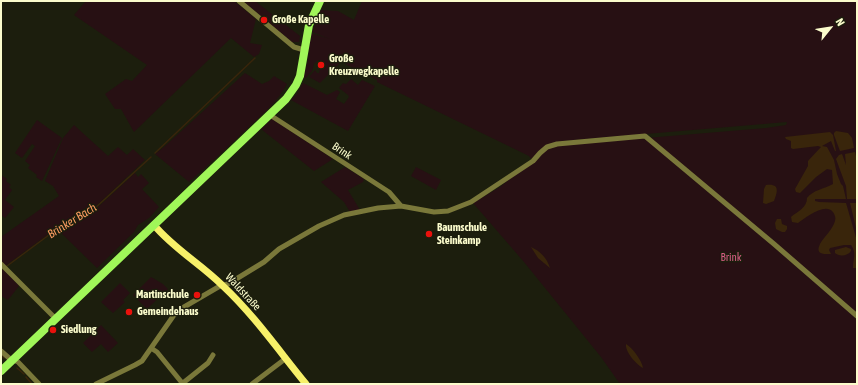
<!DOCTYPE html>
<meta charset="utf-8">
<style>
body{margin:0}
#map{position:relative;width:858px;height:385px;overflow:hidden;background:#1c1e0d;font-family:"Asap Condensed",sans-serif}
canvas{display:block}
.frame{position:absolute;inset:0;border:2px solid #fbfccc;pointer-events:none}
.north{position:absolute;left:810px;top:8px;width:40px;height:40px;-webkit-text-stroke:3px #1c1e0d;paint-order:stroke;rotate:60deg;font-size:11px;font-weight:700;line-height:16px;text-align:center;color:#fbfccc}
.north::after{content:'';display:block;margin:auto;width:14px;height:18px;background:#fbfccc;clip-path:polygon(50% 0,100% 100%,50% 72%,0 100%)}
</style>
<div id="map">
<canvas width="858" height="385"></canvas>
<div class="frame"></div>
<div class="north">N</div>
</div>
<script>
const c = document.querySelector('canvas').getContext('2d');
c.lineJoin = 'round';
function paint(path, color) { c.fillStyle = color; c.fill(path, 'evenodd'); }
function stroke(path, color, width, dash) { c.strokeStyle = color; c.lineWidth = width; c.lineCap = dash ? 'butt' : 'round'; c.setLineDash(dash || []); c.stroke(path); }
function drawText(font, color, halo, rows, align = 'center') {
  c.font = font + ' "Asap Condensed",sans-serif'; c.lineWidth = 3; c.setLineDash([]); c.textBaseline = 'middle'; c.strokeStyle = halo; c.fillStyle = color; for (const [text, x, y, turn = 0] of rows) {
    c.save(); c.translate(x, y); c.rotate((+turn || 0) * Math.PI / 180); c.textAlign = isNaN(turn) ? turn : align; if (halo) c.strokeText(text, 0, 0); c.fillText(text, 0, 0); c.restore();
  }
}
const green = new Path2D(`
 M86,1H234L256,19L250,43L262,45L259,54L254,57L231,38L134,132L121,109H115L105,94L126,79L132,81L147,65L74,15Z
 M243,1H255L300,36L299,42H292Z
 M362,1H857V384H620L601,357L524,262L473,203L500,187L550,146L766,128L786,125L787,122L563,141L543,148L531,159L529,156L377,82V80L347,65L341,61L346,52L339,64L320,83L309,77L315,70L317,73H319L320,68L324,69L326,67L323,61H320L318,60L314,64L312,71L306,78L303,76L308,61L311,33L330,39L312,32L321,10L338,11L354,20Z
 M245,73L262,84L269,81L274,76L287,84C278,101 264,113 250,126C230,145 210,164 189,182L155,154L164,147Z
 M351,79L358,85L362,80L375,86L348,131L291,100L297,94L303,83L327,95L337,90L340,92L336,99L344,104L349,97L348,95L339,88L343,83L346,84Z
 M272,119L333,159L314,171L261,129Z
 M37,120L62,138L42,181L36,177L37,175L28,168L30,165L25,161L35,146L32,144L22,158L15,153Z
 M74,125L108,156L118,147L127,155L133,149L145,160L95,207L54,230L5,266L1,262V237L59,196L53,186L45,181L63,138Z
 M345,167L364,179L363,182L348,190L360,210L350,212L344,202L321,182Z
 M416,167L441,180L436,190L411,176Z
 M135,173L138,177L141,174L149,183L142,189L159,207L149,218L138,225L134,232L97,268L58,230L98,207Z
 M1,175L7,179L6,181L11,185L9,187L12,190L5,200L14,207L5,218L1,215Z
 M3,269L19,286L8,300L1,296V271Z
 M151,277L163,284L168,289L147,309L133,295Z
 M120,283L130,293L123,300L125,302L113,313L101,302Z
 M101,325L118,343L108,352L101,344L92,352L83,343Z`);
const water = new Path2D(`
 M836,131L848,133L852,138L854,148L840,151L834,135V133Z
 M830,132L833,135L836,151H835L831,141L822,146L827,147L834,160L837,174L841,184L843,186L846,199H815V201L819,202L846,203L857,241V268H853C853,259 857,253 851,245H844L830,248L829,250L831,254C824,254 815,255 820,244C824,237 833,229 835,221C836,218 835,215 833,212C825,202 805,218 798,223L792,222L791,217C798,211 807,208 807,198C813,190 824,189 833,184L832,170L827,169L816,177L800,193L796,192L795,189L808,166V161L821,147L818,146L793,149L791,148V141L786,139L785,137Z
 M855,152L857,160V199H847L846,186L836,159L839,155L842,154L846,165L845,154Z
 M766,185C781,183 777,193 774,201L766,204L763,203L764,189Z
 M850,203H856L857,206V232Z
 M777,219H781L782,224L787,226V229L785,232H782L776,229L775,223Z
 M531,247C540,251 547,258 550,268L538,258Z
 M846,247L851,249V251C848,256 839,257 835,253V250Z
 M626,344C633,348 642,361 643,368C636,364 625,352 626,344Z`);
const stream = new Path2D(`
 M155,153L255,58
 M7,266L57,229L94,209L151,157
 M1,270L2,269
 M1,355L4,358
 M17,368L24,374
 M26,377L32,384`);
const street = new Path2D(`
 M239,1L294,47L304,50
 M270,115L389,192L401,206
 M1,264L56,319
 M151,348L157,352L183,384
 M1,351L9,358L18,362L39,384
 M183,383L208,363L213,355
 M96,384L135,365L142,361L174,315L184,307L220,286L228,284L264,262L279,249L319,226L344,215L378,208L401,206L434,212L448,211L471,202L533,161L540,153L547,147L557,144L645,136L774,244L857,316
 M252,384L285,359`);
const secondary = new Path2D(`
 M154,225C174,249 201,264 223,286C254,315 279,351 306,384`);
const primary = new Path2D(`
 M1,371L286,99L296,85L300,76L309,25L320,1`);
const markers = [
 [264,20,4,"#e9110c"],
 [321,65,4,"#e9110c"],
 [429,234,4,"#e9110c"],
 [197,295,4,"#e9110c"],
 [129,312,4,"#e9110c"],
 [53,330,4,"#e9110c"]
];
const poiNames = [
 ["Große Kapelle",272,20],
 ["Große",329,59],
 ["Kreuzwegkapelle",329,72],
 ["Baumschule",437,228],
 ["Steinkamp",437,241],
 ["Martinschule",189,295,"right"],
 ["Gemeindehaus",137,312],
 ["Siedlung",61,330]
];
const streetNames = [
 ["Brink",342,151,34],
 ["Waldstraße",243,292,47]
];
const parkNames = [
 ["Brink",731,258]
];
const waterNames = [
 ["Brinker Bach",72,221,-32]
];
paint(green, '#271013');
paint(water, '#39250b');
stroke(stream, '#39250b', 1.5);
stroke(street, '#7a783a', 5);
stroke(secondary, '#f7f069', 7);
stroke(primary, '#a0f659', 8);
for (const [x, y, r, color] of markers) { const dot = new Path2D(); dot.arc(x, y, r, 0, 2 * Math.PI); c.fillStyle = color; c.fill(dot); stroke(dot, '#1c1e0d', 1.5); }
drawText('bold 11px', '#fbfccc', '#1c1e0d', poiNames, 'left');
drawText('11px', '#fbfccc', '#1c1e0d', streetNames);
drawText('11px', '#d85d85', '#1c1e0d', parkNames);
drawText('italic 12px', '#f79a60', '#1c1e0d', waterNames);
</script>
